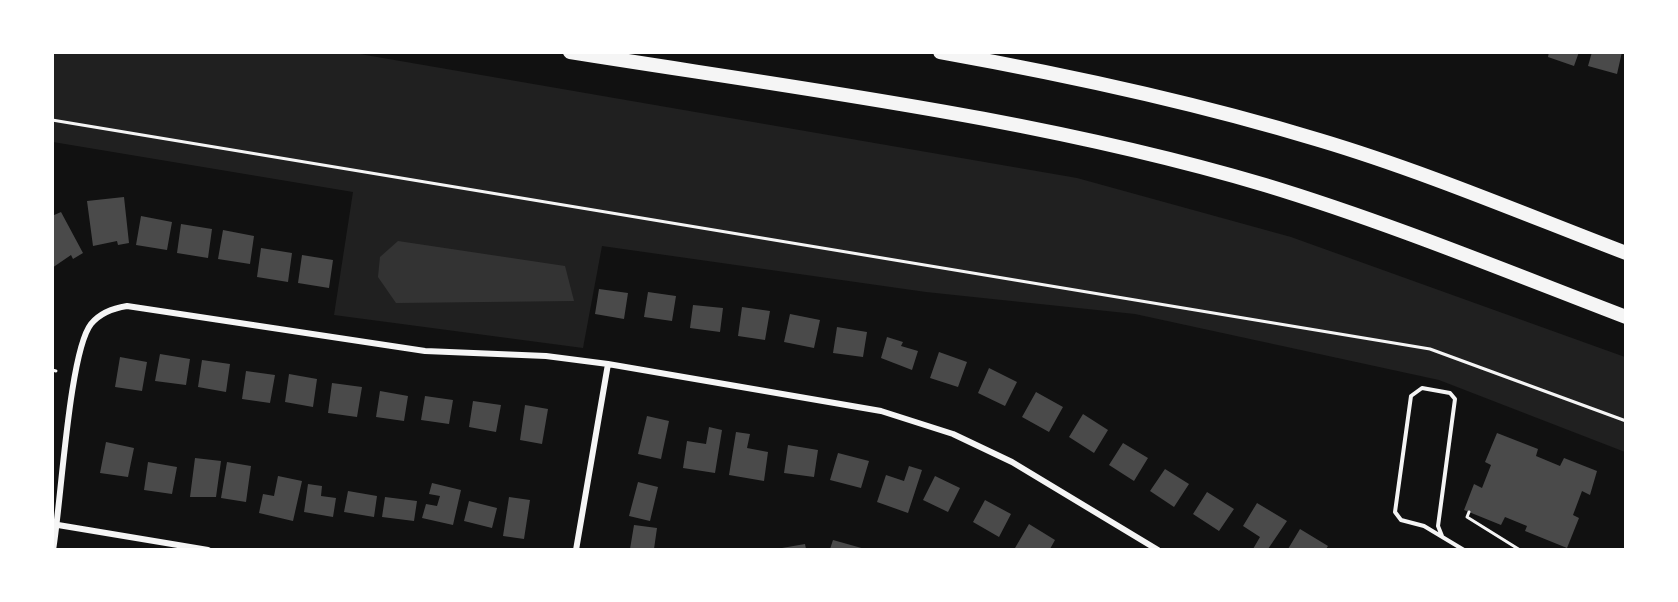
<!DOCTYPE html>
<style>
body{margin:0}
#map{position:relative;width:1678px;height:602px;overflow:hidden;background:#111;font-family:"Varela Round",sans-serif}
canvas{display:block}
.frame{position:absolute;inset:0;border:54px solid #fff;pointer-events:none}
</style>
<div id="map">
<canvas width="1678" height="602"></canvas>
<div class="frame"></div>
</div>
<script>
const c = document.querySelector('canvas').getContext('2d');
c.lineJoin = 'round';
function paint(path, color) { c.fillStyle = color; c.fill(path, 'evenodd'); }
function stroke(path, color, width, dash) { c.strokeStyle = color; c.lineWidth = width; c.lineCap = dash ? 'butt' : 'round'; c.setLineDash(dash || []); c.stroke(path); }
const green = new Path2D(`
 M52,53H354L1077,178L1291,237L1625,357V452L1439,380L1135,314L926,292L602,246L583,348L334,315L353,192L53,142Z`);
const water = new Path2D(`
 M398,241L565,266L574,301L396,303L378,277L380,257Z`);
const building = new Path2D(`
 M1549,52H1579L1574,66L1548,57Z
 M1592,52H1622L1617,74L1588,66Z
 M124,197L129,243L118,245L117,241L93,246L87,201Z
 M61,212L83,253L73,259L71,255L52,268V216Z
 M141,216L172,222L167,250L136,245Z
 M181,224L212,229L208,258L177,253Z
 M223,230L254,236L250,264L218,259Z
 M261,248L292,253L288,282L257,277Z
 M302,255L333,260L329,288L298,283Z
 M599,289L628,293L624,319L595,314Z
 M648,292L676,296L672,321L644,317Z
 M693,305L723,308L720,332L690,328Z
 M742,307L770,311L765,340L738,336Z
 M790,314L820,320L814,348L784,342Z
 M837,327L867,332L863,357L833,353Z
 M887,337L903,342L901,346L918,351L912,370L881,358Z
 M939,352L967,362L958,387L930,378Z
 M160,354L190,359L186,385L155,381Z
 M120,357L147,362L142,391L115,387Z
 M202,360L230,364L226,392L198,387Z
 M989,368L1017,382L1005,406L978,393Z
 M246,371L275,375L270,403L242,399Z
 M289,374L317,379L313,407L285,402Z
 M332,383L362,387L357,417L328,413Z
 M380,391L408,396L404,421L376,417Z
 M1036,392L1063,407L1049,432L1022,417Z
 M425,396L453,400L449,424L421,420Z
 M473,401L501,405L496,432L469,427Z
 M525,405L548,409L542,444L520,440Z
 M1083,414L1108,430L1094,453L1069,437Z
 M647,416L669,421L661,459L638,454Z
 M709,427L722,430L715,473L683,468L687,441L706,444Z
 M736,432L750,434L747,448L768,452L764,481L729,475Z
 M1497,433L1538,449L1536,456L1560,466L1564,458L1597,471L1590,495L1582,491L1573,515L1579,518L1567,548L1525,531L1527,526L1505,517L1501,525L1464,510L1474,484L1482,488L1491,465L1485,462Z
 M106,442L134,448L128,477L100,473Z
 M1123,443L1148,458L1134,481L1109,465Z
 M788,445L818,450L814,477L784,473Z
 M838,453L869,461L861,488L830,480Z
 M195,458L221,461L216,497H190Z
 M148,462L177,467L172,494L144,490Z
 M227,462L251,466L246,502L221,498Z
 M909,466L922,470L908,513L877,502L886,475L904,481Z
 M1165,469L1189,484L1174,507L1150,491Z
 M278,476L302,481L293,521L259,513L263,494L274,496Z
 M935,476L960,488L948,512L923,500Z
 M638,482L658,487L650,521L629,516Z
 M432,483L461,490L453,525L422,518L426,504L437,506L440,496L429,494Z
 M308,484L322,486L321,496L336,498L333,517L304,512Z
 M348,491L377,496L374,517L344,512Z
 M1207,492L1234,509L1219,531L1193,514Z
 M385,497L417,501L414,521L382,517Z
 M509,497L530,500L524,539L503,536Z
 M985,500L1011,514L999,537L973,522Z
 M469,501L497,508L492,528L464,521Z
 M1257,503L1287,521L1268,549H1253L1260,537L1243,526Z
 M1029,524L1055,540L1050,549L1015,548Z
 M634,525L657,528L654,549H630Z
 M1300,529L1328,546L1326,549H1288Z
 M833,540L865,549H830Z
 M805,544L806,549H782V548Z`);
const path = new Path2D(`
 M52,120L1430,349L1626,421
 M52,370L56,371
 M1469,512L1467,517L1520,550`);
const service = new Path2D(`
 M1442,536L1438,526L1455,399L1450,393L1422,388L1411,396L1395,512L1401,520L1424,526L1464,550`);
const minor = new Path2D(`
 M58,525L208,550
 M53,550C61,505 69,352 91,324C100,313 114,308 127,306L425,351L546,356L608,364L881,411L953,434L1012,462L1158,550
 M576,550L608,364`);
const trunk = new Path2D(`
 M570,52C802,89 1039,118 1265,185C1387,222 1506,271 1626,317
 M940,52C1068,75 1194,102 1319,140C1423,171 1524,214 1626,253`);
paint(green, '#202020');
paint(water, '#333');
paint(building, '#4a4a4a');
stroke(path, '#f5f5f5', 3);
stroke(service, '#f5f5f5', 4);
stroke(minor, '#f5f5f5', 6);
stroke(trunk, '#f5f5f5', 14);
</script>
